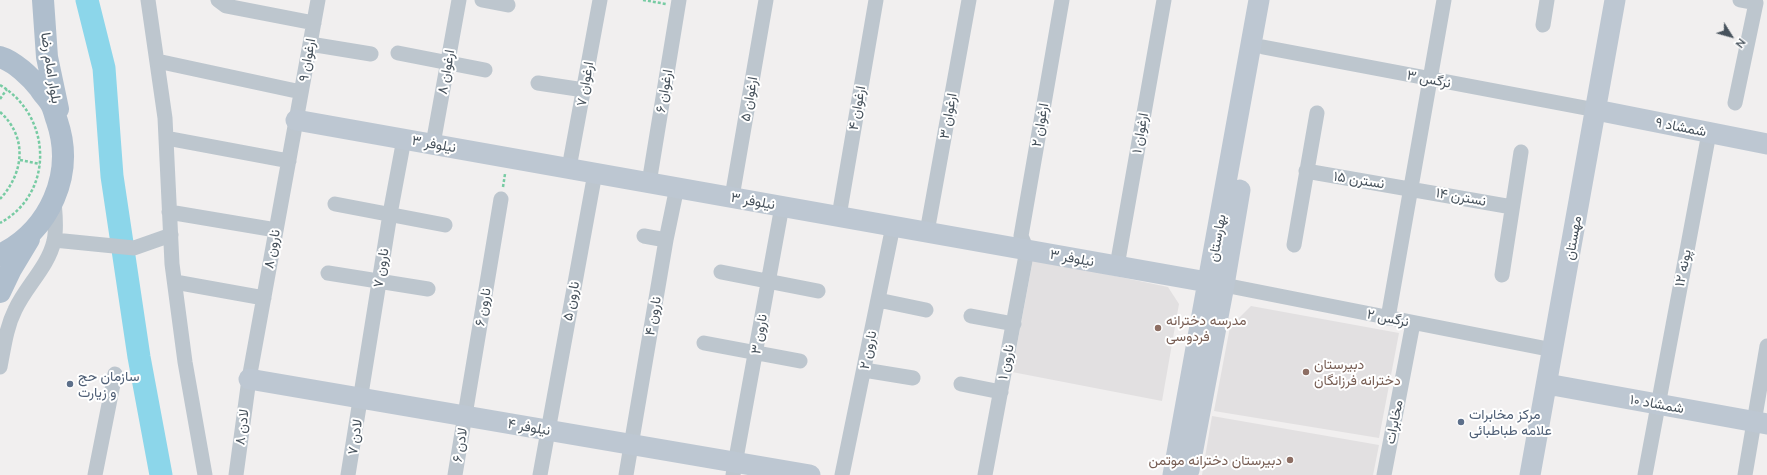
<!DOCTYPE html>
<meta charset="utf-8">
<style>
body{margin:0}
#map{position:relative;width:1767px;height:475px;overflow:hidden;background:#f1efef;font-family:Lato,sans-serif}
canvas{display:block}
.north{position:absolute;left:1711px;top:16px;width:40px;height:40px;-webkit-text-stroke:3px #fff;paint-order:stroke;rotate:127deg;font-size:11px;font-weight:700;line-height:16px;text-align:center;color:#47525c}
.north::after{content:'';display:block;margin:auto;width:14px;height:18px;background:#47525c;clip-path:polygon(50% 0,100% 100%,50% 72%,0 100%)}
</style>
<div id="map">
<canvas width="1767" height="475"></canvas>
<div class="north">N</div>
</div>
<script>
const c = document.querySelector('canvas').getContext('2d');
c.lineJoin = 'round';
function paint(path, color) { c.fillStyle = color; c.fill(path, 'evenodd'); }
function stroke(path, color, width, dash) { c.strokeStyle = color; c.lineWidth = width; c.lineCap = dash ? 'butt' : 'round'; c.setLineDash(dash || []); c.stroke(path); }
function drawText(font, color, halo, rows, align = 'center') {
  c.font = font + ' Lato,Vazirmatn,sans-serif'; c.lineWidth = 4; c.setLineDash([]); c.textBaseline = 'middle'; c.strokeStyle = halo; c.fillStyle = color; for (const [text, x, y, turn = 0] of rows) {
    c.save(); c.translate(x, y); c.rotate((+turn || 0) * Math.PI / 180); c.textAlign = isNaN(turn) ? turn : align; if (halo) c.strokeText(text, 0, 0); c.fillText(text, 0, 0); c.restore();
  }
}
const education = new Path2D(`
 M1033,259L1168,287L1179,304L1162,401L1012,372Z
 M1251,306L1399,333L1379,438L1214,411L1230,327Z
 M1212,416L1379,445L1373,475H1202Z`);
const river = new Path2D(`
 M87,0L104,68L112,176L139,357L161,475`);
const path = new Path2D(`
 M643,0L666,4
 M0,85C52,116 55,193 0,223
 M0,99L7,89
 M0,112C28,137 24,173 0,199
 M20,160L40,164
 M503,187L505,174`);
const street = new Path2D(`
 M148,0L165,118L172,264L185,362L205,475
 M218,0L226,6L314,23
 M482,0L508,5
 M1740,0L1756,3
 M1543,25L1547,0
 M310,44L371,54
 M1263,47L1596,110
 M398,53L485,70
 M157,61L301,92
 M538,83L584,90
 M1735,103L1756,3
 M166,138L289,161
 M433,144L459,0
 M569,168L600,0
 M1306,171L1512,207
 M649,183L679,0
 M732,197L766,0
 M335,204L445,225
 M169,212L276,230
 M839,216L876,0
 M927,232L969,0
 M644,236L666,240
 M54,240L134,248L171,235
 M1294,245L1317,113
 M1117,266L1164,0
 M721,272L818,291
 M328,273L428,289
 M1502,275L1521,152
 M175,282L264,298
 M1224,285L1553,350
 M878,300L926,310
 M971,316L1014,324
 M1388,318L1444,0
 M704,343L800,361
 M0,367C4,347 6,328 15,310C26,286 48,267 54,241C57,228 55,213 54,201
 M864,370L913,378
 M961,384L1001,392
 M95,475L115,374
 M236,475L249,379L318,0
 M348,475L390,214L404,139
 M455,475L501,199
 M540,475L595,173
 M626,475L666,240L677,187
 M733,475L782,206
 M842,475L893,226
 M985,475L1027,250L1021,236L1062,0
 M1384,475L1413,323
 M1645,475L1709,133
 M1745,475L1767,346`);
const secondary = new Path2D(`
 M1596,110L1767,144
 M296,120L1224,285
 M249,379L810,475
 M1547,384L1767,424
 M1189,470L1224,285L1240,190
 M1173,475L1259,0
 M1530,475L1615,0`);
const primary = new Path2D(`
 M43,0L47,57L58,109
 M0,57C14,61 31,77 40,89C43,94 48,99 51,104C54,109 55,116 57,121C75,174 50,230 0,255
 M0,292L11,269L29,239`);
const markers = [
 [1158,328,4,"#8d6e63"],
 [1306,372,4,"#8d6e63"],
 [70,384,4,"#5c6f8a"],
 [1461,422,4,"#5c6f8a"],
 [1290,460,4,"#8d6e63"]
];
const streetNames = [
 ["ارغوان ۹",307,60,-80],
 ["بلوار امام رضا",51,68,81],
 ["ارغوان ۸",446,72,-80],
 ["نرگس ۳",1429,79,11],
 ["ارغوان ۷",585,84,-80],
 ["ارغوان ۶",664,91,-80],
 ["ارغوان ۵",749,99,-80],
 ["ارغوان ۴",857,108,-80],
 ["ارغوان ۳",948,116,-80],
 ["ارغوان ۲",1040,125,-80],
 ["شمشاد ۹",1681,127,11],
 ["ارغوان ۱",1140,133,-80],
 ["نیلوفر ۳",434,144,10],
 ["نسترن ۱۵",1359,180,9],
 ["نسترن ۱۴",1461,197,10],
 ["نیلوفر ۳",753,201,10],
 ["بهارستان",1217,238,-80],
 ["مهستان",1573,238,-80],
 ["نارون ۸",272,249,-80],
 ["نیلوفر ۳",1072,258,10],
 ["نارون ۷",381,268,-81],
 ["پونه ۱۲",1683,268,-79],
 ["نارون ۵",571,301,-79],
 ["نارون ۶",483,307,-80],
 ["نارون ۴",653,316,-80],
 ["نرگس ۲",1388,318,11],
 ["نارون ۳",759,334,-80],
 ["نارون ۲",868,350,-78],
 ["نارون ۱",1006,362,-79],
 ["شمشاد ۱۰",1657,404,10],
 ["مخابرات",1394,422,-79],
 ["لادن ۸",242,427,-83],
 ["نیلوفر ۴",529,427,10],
 ["لادن ۷",355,437,-81],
 ["لادن ۶",460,445,-80]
];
const educationNames = [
 ["مدرسه دخترانه",1166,320],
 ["فردوسی",1166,336],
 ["دبیرستان",1314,364],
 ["دخترانه فرزانگان",1314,380],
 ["دبیرستان دخترانه موتمن",1282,460,"right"]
];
const serviceNames = [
 ["سازمان حج",78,376],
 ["و زیارت",78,392],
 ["مرکز مخابرات",1469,414],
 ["علامه طباطبائی",1469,430]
];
paint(education, '#e2e0e1');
stroke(river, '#8cd6ea', 23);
stroke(path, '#77cba3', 2.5, [3, 2]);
stroke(street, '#bdc6ce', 15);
stroke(secondary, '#bdc7d2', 21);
stroke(primary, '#afbecd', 22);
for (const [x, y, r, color] of markers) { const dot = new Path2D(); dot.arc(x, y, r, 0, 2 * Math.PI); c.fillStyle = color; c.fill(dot); stroke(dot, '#fff', 1.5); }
drawText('14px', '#47525c', '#fff', streetNames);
drawText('14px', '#785e54', '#fff', educationNames, 'left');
drawText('14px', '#4e5e75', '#fff', serviceNames, 'left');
</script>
